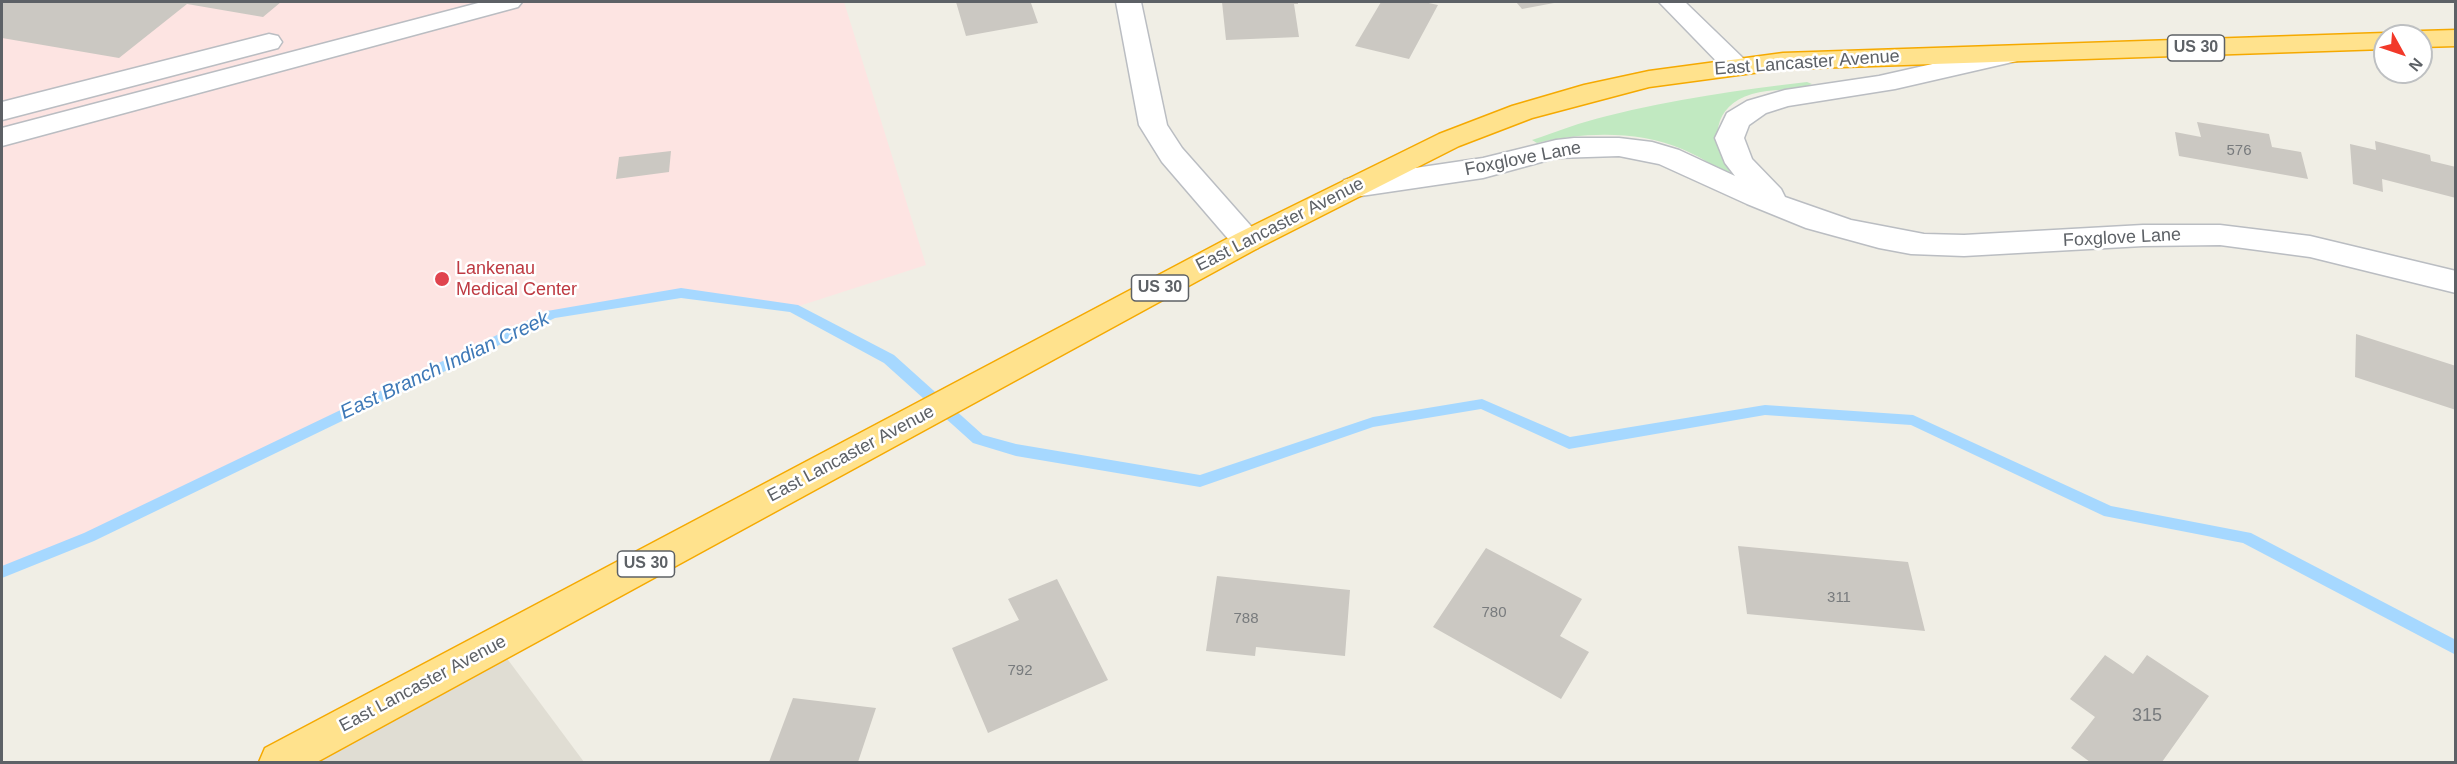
<!DOCTYPE html>
<style>
body{margin:0}
#map{position:relative;width:2457px;height:764px;overflow:hidden;background:#f0eee5;font-family:Arial,sans-serif}
canvas{display:block}
.frame{position:absolute;inset:0;border:3px solid #5d6166;pointer-events:none}
.north{position:absolute;left:2373px;top:24px;width:60px;height:60px;box-sizing:border-box;background:#fff;border:2px solid #bec0c2;border-radius:50%;rotate:130deg;font-size:16px;font-weight:700;line-height:24px;text-align:center;color:#5d6166}
.north::after{content:'';display:block;margin:auto;width:21px;height:27px;background:#f2392a;clip-path:polygon(50% 0,100% 100%,50% 72%,0 100%)}
</style>
<div id="map">
<canvas width="2457" height="764"></canvas>
<div class="frame"></div>
<div class="north">N</div>
</div>
<script>
const c = document.querySelector('canvas').getContext('2d');
c.lineJoin = 'round';
function paint(path, color) { c.fillStyle = color; c.fill(path, 'evenodd'); }
function stroke(path, color, width, dash) { c.strokeStyle = color; c.lineWidth = width; c.lineCap = dash ? 'butt' : 'round'; c.setLineDash(dash || []); c.stroke(path); }
function drawText(font, color, halo, rows, align = 'center') {
  c.font = font + ' Arial,sans-serif'; c.lineWidth = 5; c.setLineDash([]); c.textBaseline = 'middle'; c.strokeStyle = halo; c.fillStyle = color; for (const [text, x, y, turn = 0] of rows) {
    c.save(); c.translate(x, y); c.rotate((+turn || 0) * Math.PI / 180); c.textAlign = isNaN(turn) ? turn : align; if (halo) c.strokeText(text, 0, 0); c.fillText(text, 0, 0); c.restore();
  }
}
const education = new Path2D(`
 M497,645L584,762H279Z`);
const medical = new Path2D(`
 M2,2H844L926,265L793,308L681,293L552,314L89,537L2,572Z`);
const green = new Path2D(`
 M1807,82L1812,84C1794,92 1771,88 1752,94C1712,106 1710,141 1731,171L1726,173C1712,165 1697,155 1682,149C1637,130 1583,132 1537,143L1532,140C1556,132 1581,122 1607,116C1673,99 1740,90 1807,82Z`);
const stream = new Path2D(`
 M681,288L798,305L894,355L983,435L1016,444L1200,475L1373,417L1482,399L1570,437L1765,405L1913,415L2111,506L2251,533L2456,640V655L2243,543L2104,516L1911,425L1765,415L1569,449L1481,409L1373,427L1200,487L1016,456L973,443L884,363L790,312L681,298L555,318L94,541L2,578V566L84,533L547,311Z`);
const building = new Path2D(`
 M4,2H281L263,17L187,4L119,58L2,38V4Z
 M956,2L1031,3L1038,23L966,36Z
 M1222,2H1298V4H1294L1299,37L1226,40Z
 M1381,2H1424L1438,5L1409,59L1355,46Z
 M1516,2H1554V3L1522,9Z
 M2197,122L2269,134L2272,147L2301,152L2308,179L2179,156L2175,132L2201,137Z
 M2375,141L2430,155L2431,161L2456,167V198L2382,179L2383,192L2353,184L2350,144L2376,150Z
 M671,151L669,172L616,179L619,157Z
 M2356,334L2456,366V410L2355,377Z
 M1738,546L1908,562L1925,631L1747,614Z
 M1486,548L1582,599L1560,636L1589,652L1561,699L1433,627Z
 M1217,576L1350,590L1345,656L1256,647L1255,656L1206,651Z
 M1057,579L1108,680L988,733L952,648L1019,620L1008,599Z
 M2105,655L2133,674L2147,655L2209,696L2162,762H2090L2071,748L2095,717L2070,699Z
 M793,698L876,708L858,762H769Z`);
const minor = new Path2D(`
 M482,2H522L518,7L2,146V128Z
 M1116,2H1141L1167,125L1182,148L1258,234L1262,241L1258,248L1247,252L1236,248L1162,162L1139,125Z
 M1659,2H1685L1745,60L1749,66L1745,72L1736,74L1727,72Z
 M269,34L278,36L282,42L278,48L2,120V102Z
 M2008,47L2017,49L2021,55L2017,61L1895,89L1788,106L1766,113L1749,125L1744,138L1752,159L1781,189L1785,197L1851,220L1924,234L1964,235L2143,225H2220L2310,236L2456,271V293L2310,257L2220,245L2143,246L1964,256L1911,254L1879,248L1806,228L1747,204L1659,164L1619,156L1556,158L1483,178L1354,197L1344,194L1339,187L1344,180L1354,177L1483,158L1556,140L1574,138H1619L1652,142L1679,150L1735,176L1725,163L1715,138L1727,113L1747,101L1785,90L1879,76Z`);
const highway = new Path2D(`
 M2456,30V46L2421,47V36H2410L2421,31Z
 M2385,33L2395,36H2385V49L1783,69L1649,87L1532,118L1459,146L1258,248L317,762H259L265,748L1236,234L1439,134L1512,106L1584,85L1649,71L1783,53Z`);
const markers = [
 [442,279,8,"#e0444e"]
];
const numberNames = [
 ["576",2239,151],
 ["311",1839,598],
 ["780",1494,613],
 ["788",1246,619],
 ["792",1020,671]
];
const shields = [
 [2196,48,57],
 [1160,288,57],
 [646,564,57]
];
const shieldNames = [
 ["US 30",2196,48],
 ["US 30",1160,288],
 ["US 30",646,564]
];
const streetNames = [
 ["East Lancaster Avenue",1807,63,-4],
 ["Foxglove Lane",1523,159,-11],
 ["East Lancaster Avenue",1280,225,-27],
 ["Foxglove Lane",2122,238,-3],
 ["East Lancaster Avenue",851,454,-28],
 ["East Lancaster Avenue",423,684,-28]
];
const healthNames = [
 ["Lankenau",456,269],
 ["Medical Center",456,290]
];
const nearNumbernames = [
 ["315",2147,716]
];
const waterNames = [
 ["East Branch Indian Creek",445,366,-25]
];
paint(education, '#e0ddd3');
paint(medical, '#fde4e2');
paint(green, '#c1e9c1');
paint(stream, '#a6d8ff');
paint(building, '#cbc8c2');
stroke(minor, '#babdc2', 3);
stroke(highway, '#f5a900', 3);
paint(minor, '#fff');
paint(highway, '#ffe28d');
for (const [x, y, r, color] of markers) { const dot = new Path2D(); dot.arc(x, y, r, 0, 2 * Math.PI); c.fillStyle = color; c.fill(dot); stroke(dot, '#fff', 2); }
drawText('15px', '#787b7d', null, numberNames);
for (const [x, y, w] of shields) { const box = new Path2D(); box.roundRect(x - w / 2, y - 13, w, 26, 4.5); c.fillStyle = '#fff'; c.fill(box); stroke(box, '#5d6166', 1.5); }
drawText('bold 16px', '#5d6166', null, shieldNames);
drawText('18px', '#5d6166', '#fff', streetNames);
drawText('18px', '#be3a42', '#fff', healthNames, 'left');
drawText('18px', '#787b7d', null, nearNumbernames);
drawText('italic 20px', '#3d78b7', '#fff', waterNames);
</script>
